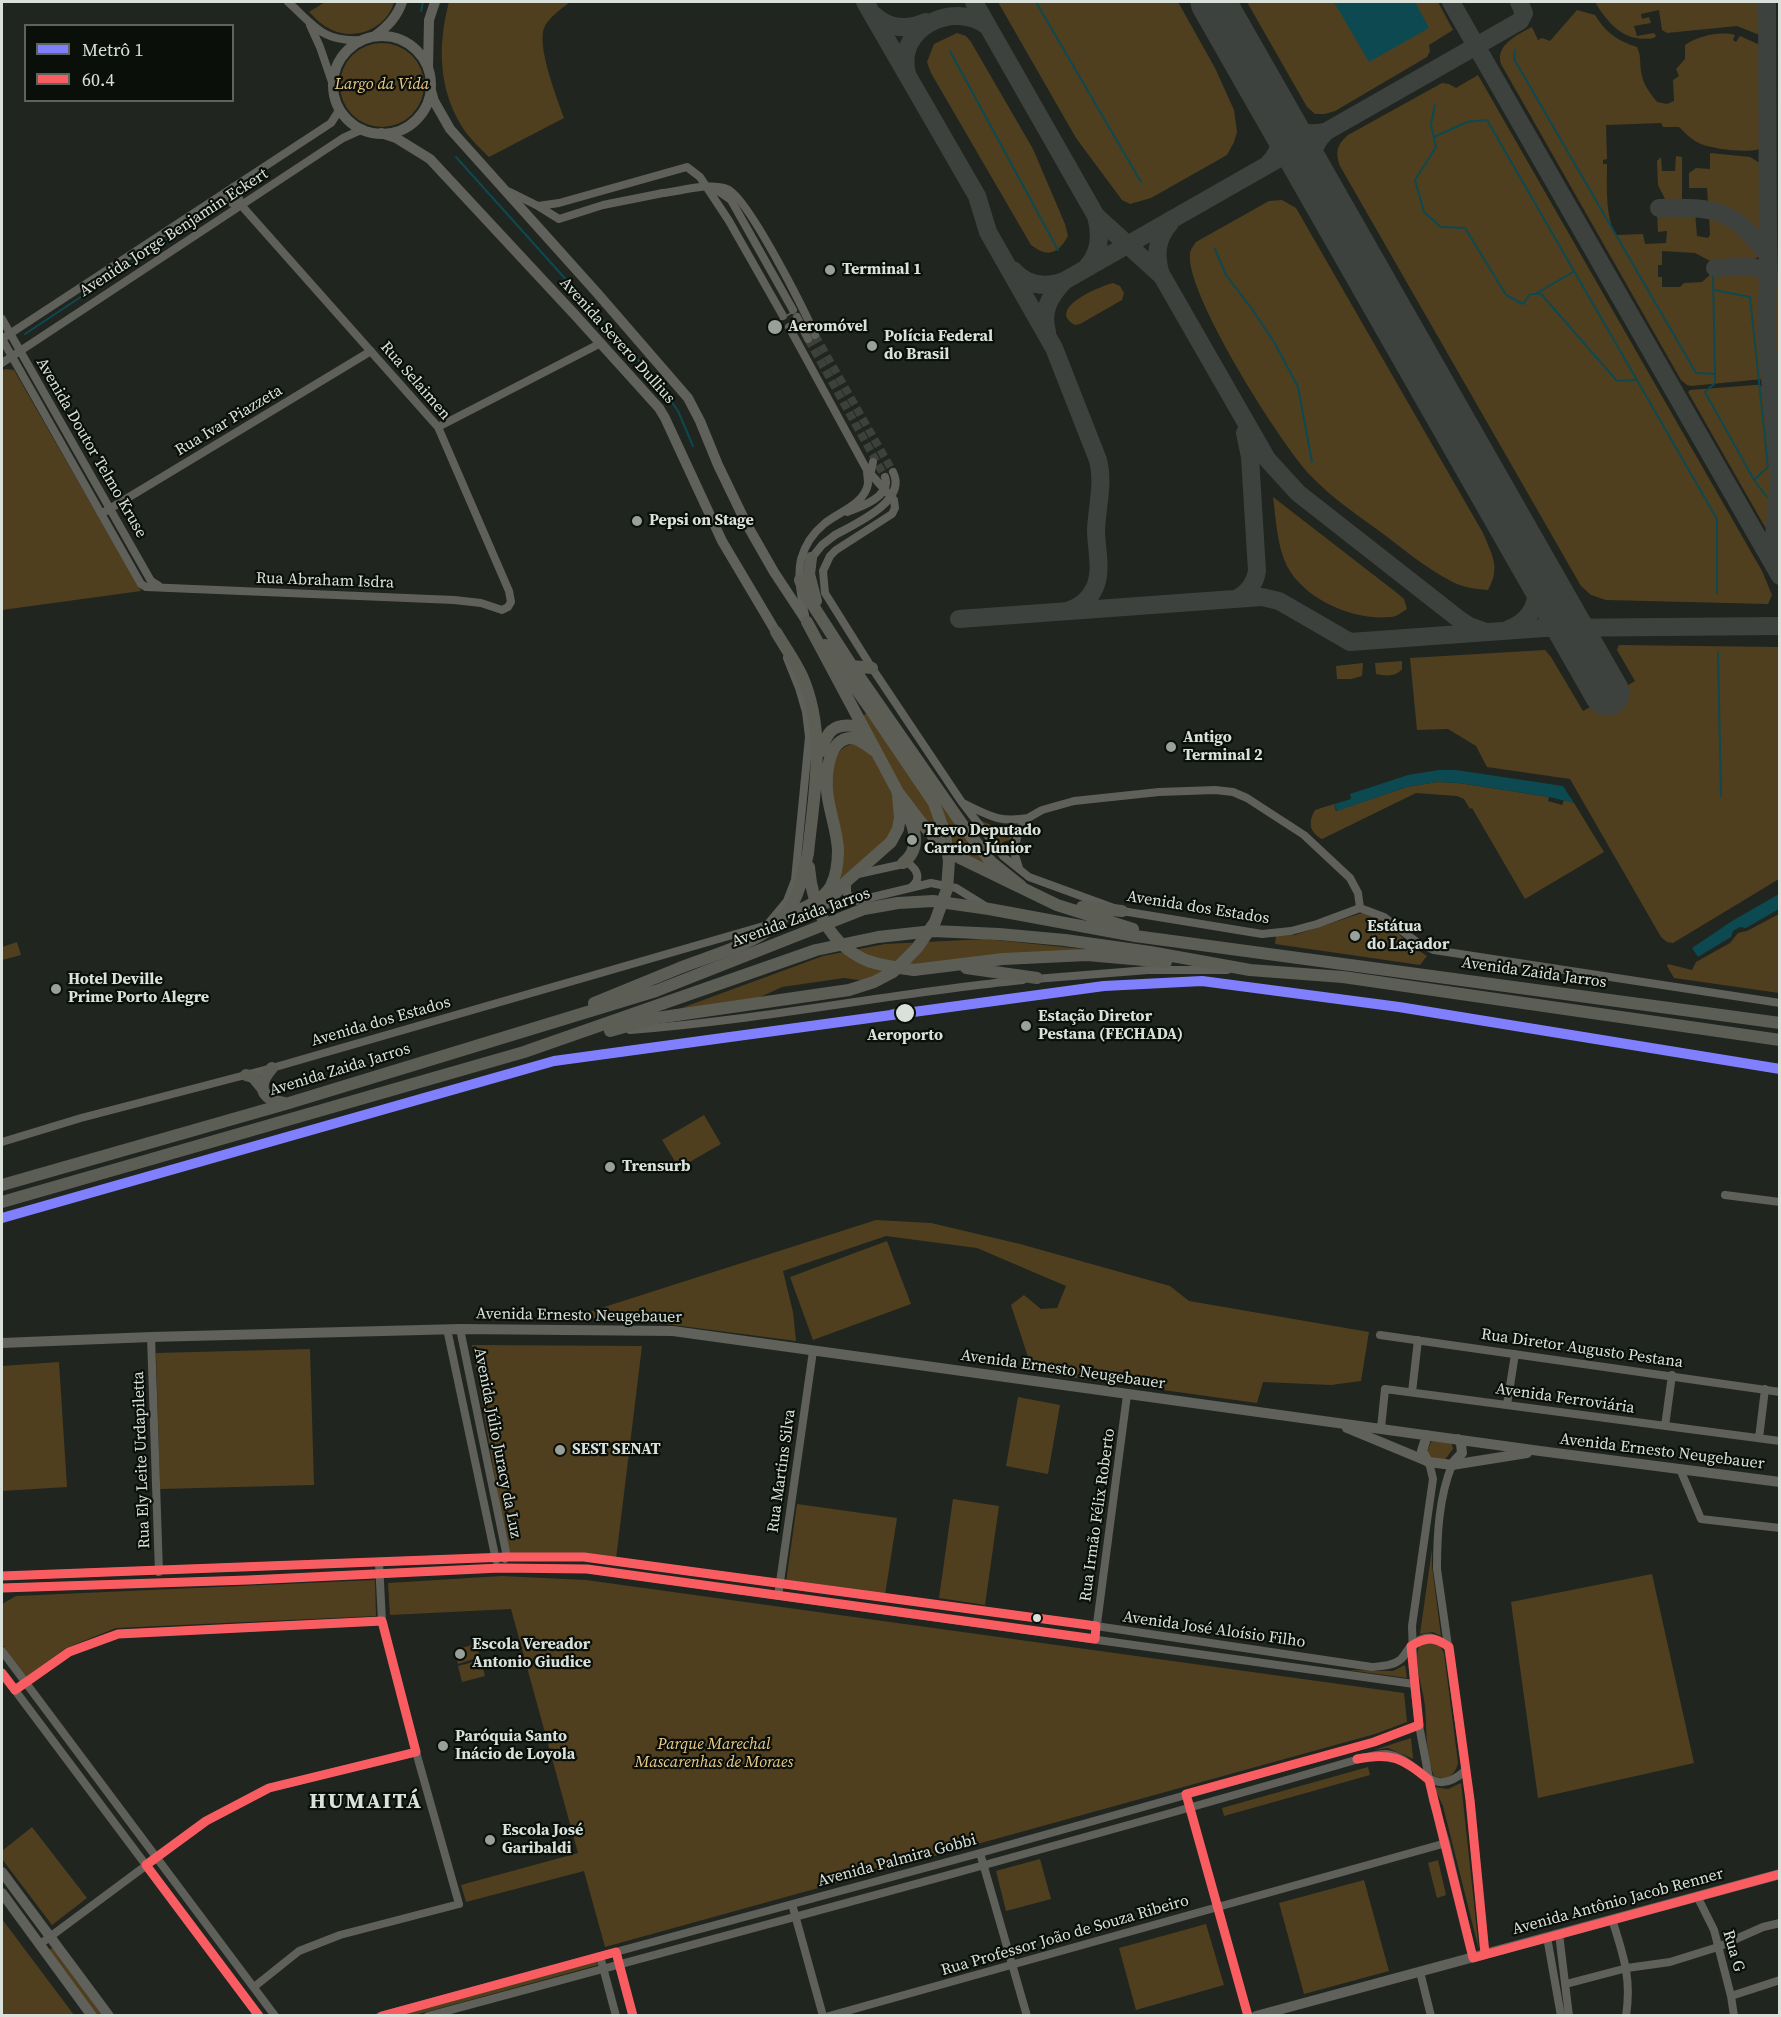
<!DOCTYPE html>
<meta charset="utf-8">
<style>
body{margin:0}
#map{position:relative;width:1781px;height:2017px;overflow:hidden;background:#202520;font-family:"Source Serif 4",serif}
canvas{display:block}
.frame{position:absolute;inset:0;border:3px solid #dae1da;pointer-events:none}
.legend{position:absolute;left:24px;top:24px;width:210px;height:78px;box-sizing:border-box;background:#0a0f0a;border:2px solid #5d635d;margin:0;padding:8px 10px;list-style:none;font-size:18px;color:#dae1da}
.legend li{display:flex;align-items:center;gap:12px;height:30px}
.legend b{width:30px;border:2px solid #5d635d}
</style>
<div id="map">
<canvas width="1781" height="2017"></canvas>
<div class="frame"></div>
<ul class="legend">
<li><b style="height:8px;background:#8080ff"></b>Metrô 1</li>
<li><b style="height:8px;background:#f95d62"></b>60.4</li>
</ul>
</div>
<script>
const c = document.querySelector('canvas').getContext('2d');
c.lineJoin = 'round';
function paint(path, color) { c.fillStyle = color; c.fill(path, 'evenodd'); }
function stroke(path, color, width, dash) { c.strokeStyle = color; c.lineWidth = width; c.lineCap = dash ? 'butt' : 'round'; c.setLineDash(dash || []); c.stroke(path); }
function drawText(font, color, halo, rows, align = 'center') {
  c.font = font + ' "Source Serif 4",serif'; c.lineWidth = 4.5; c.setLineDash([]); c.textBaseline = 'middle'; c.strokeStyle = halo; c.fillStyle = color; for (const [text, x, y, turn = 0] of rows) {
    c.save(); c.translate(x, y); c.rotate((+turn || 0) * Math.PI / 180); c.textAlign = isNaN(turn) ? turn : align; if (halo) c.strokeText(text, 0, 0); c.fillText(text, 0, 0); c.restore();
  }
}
const green = new Path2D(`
 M325,2H394C387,28 356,41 332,30C323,26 316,19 309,12Z
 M449,2H570C561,9 548,18 544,28C537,48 557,98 564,118L489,157C479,147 468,137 461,125C438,87 438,43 449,2Z
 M998,2H1178L1215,68L1234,110L1237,132L1234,142L1227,155L1151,198L1130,204L1122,200L1076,138Z
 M1247,2H1438L1453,30L1429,45L1430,51L1427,57L1335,111L1325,114H1315L1307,107Z
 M1595,2H1761V32L1757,34L1737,26L1667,33L1662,30L1659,10L1641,14L1642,19L1649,17L1651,23L1634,26L1637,36L1654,33L1656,36L1654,38C1625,43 1609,25 1595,2Z
 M1577,10L1595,15C1606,33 1618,41 1637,47C1642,57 1639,66 1642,76C1644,86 1651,94 1657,102L1667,104L1674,101L1673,80L1679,76L1676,69L1685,59V45C1698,36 1720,31 1735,35L1733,40L1736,42L1740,36L1760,45L1762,148C1751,154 1713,149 1701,144C1692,140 1686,134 1679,127H1663L1661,123L1606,125L1607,159L1603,160V164H1607C1607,184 1605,218 1616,235L1643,234L1645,244L1666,243L1667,231L1658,232L1657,213L1695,212L1697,236L1708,238L1710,235L1709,212L1735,224L1757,247L1758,251L1757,258L1747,262H1712L1695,253L1662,251V265H1658V277H1662V287H1680L1684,283L1702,282L1713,272L1752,270L1763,282V379L1691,386L1687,385L1681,380L1501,64C1495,45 1517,35 1532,27L1538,40L1542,38L1550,41Z
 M957,33L966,36L971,42L1033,149L1065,224L1068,236C1058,254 1048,258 1031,245L931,73L927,62L934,44Z
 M340 85a42 42 0 1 1 84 0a42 42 0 1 1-84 0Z
 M1478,75L1762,571L1772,595L1768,604L1606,600L1591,595L1581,586L1340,166C1335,151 1337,145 1348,135L1442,83L1449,84L1456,88Z
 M1710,153L1750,157L1760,163L1763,171V231L1756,234L1730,212L1708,203L1707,188H1689V173L1696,168L1710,169Z
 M1676,156L1682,157V199H1665L1658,185L1657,161L1661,157L1662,171H1675Z
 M1776,194L1780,361L1779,367H1776L1772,359L1771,347V203Z
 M1282,200L1296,208L1483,533C1492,555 1501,567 1488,590C1474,589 1461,587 1449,580C1425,567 1403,549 1382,533C1357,515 1332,498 1311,476C1281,445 1185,293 1190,254C1190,250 1194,245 1196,242L1269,201Z
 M1113,283L1120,286L1124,293L1122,300L1080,324L1075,325C1046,309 1098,287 1113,283Z
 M5,369L14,370L141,591L2,610V371Z
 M1773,376H1778L1779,378V451Z
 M1755,385H1760L1764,389L1774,468L1769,534L1688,392L1690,390Z
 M1273,497L1397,593L1404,599L1407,609C1402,612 1396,617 1391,617C1353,621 1304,599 1287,566C1277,546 1276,519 1273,497Z
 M1619,645L1779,647V879L1673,943L1667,942L1661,937L1570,779L1487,767L1476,746L1448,729L1417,730L1410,658L1545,650L1551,657L1583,711L1635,681L1617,650Z
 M1402,661V669C1396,677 1385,676 1376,674L1375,663Z
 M1363,663L1362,676L1351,679H1337L1336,666Z
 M873,708L997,871C975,861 954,851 936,836C910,814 880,748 863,716Z
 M857,743L877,757L890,782L897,817L891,837L824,900C829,891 841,877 841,867C841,837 810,748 857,743Z
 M1437,782L1459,783L1549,797L1548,801L1562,805L1564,800L1574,803L1604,852L1525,899L1472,808L1470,809L1464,799L1457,796L1416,793L1322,839C1309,832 1308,822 1315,810L1334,804L1336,811L1407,787Z
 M977,819L996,827L1015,825L1011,840L1005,841L998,847Z
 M1365,912L1388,922L1407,943L1427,956L1420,965L1275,944L1276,936L1295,935Z
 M1779,914V993L1674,978L1667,966L1668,964L1692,970L1696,962L1730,943L1738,933L1747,931Z
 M986,939L1102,951L917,966L865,981L844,978L782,987L756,999L676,1010L823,956L885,944Z
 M17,942L21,955L2,960V947Z
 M704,1115L721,1144L679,1168L662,1140Z
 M876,1220L931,1223L1020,1244L1170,1286L1189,1301L1369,1332L1361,1381L1331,1385L1263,1382L1257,1403L1033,1372L1011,1305L1024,1295L1041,1309L1057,1308L1066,1286L977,1248L886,1236L783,1271L793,1312L796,1341L666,1324L573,1317Z
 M887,1241L911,1304L813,1340L790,1277Z
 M472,1345L642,1346L616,1559L546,1553H508Z
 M310,1349L314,1485L160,1489L156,1353Z
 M59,1362L67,1487L2,1491V1366Z
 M1018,1397L1060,1405L1048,1474L1006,1466Z
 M1437,1439L1451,1441L1453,1449L1443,1462L1431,1460L1427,1452L1431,1442Z
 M953,1499L999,1506L985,1605L939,1598Z
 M797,1504L897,1518L885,1595L786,1582Z
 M1432,1549V1566L1441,1636L1433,1632L1420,1634Z
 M1652,1574L1694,1763L1538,1798L1511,1602Z
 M502,1576L586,1580L1404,1693L1407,1722L1375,1734L605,1947L584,1871L466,1902L461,1885L578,1853L511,1609L390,1615L388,1583Z
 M375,1580L376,1616L116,1628L66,1648L26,1677L2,1644V1604L16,1596Z
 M1430,1642L1440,1646L1444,1653L1458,1763C1455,1776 1446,1781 1434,1776C1425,1754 1427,1729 1425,1706C1423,1686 1413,1666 1419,1646Z
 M476,1644L480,1657L458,1664L454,1650Z
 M481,1660L485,1676L462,1682L458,1666Z
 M1405,1665L1407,1678L1348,1670L1393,1671Z
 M1411,1738L1413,1759L1388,1748L1374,1750Z
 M1368,1767L1370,1775L1224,1816L1222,1808Z
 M1461,1783L1479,1950L1443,1806L1434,1787L1448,1789Z
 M32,1827L87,1898L52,1925L2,1859V1851Z
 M1040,1859L1051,1899L1006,1911L996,1871Z
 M1438,1860L1446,1895L1437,1898L1428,1863Z
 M1364,1880L1389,1971L1304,1994L1279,1903Z
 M2,1918V1919L74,2015H2Z
 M1206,1924L1224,1985L1136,2010L1119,1948Z
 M53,1947L104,2015H95L47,1952Z
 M597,1961L598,1965L415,2015L395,2016Z`);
const water = new Path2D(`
 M1334,2H1415L1429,28L1369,62Z
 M1439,770H1456L1563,786L1574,803L1549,797L1459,783L1437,782L1407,787L1337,811L1334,804L1351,799L1350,794L1408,775Z
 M1779,894V909L1746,928L1740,927L1733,931L1731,937L1698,957L1692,948L1732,921Z`);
const stream = new Path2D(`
 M1036,2L1141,182
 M421,11L423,2
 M1515,50L1514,59L1696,373L1715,374V383L1705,392L1754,480L1767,497
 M950,51L1058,250
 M1435,105L1431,125L1436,147L1415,180L1424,212L1441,227L1465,228L1506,295L1523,304L1530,294H1541L1617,381L1636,380
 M1434,137L1467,122L1487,120L1717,519V593
 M456,157L657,381L678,411L693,446
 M1215,249L1226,275L1252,309L1274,342L1298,387L1312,462
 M1713,276L1715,374
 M1714,290L1750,297L1768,467L1754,480
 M1537,293L1573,272
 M25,334L221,204
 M1718,652L1721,796`);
const taxiway = new Path2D(`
 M865,2L977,196L988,232L1054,348L1098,460C1104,483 1097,507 1096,530C1096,549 1103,571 1094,589C1089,600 1081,606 1070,610
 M974,2L1096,216L1162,276L1267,459L1298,493L1460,620L1469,626L1483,631
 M1451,2L1780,576
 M1767,2L1768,275L1766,334L1779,478L1772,562
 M874,15C889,29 907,30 926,22
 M907,73C895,28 954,0 987,26
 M1276,112C1291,127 1302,137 1324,132
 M1268,164C1285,148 1282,130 1275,110
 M1313,178C1310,161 1312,144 1325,133
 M1659,208C1715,207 1733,208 1768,256
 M1087,267C1101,252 1101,234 1096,216
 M1715,268C1730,268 1758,262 1768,275
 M1013,270C1027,286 1045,288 1064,281L1520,21L1524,13L1519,2
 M1161,275C1155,255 1156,239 1170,223
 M1047,332C1041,311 1050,296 1064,281
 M1236,599C1248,593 1255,584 1257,571L1250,457L1245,433
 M959,619L1262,597L1279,601L1350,642L1544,628L1780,626
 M1509,629C1538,618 1541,592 1534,565`);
const runway = new Path2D(`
 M1213,2L1607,693`);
const minorTunnel = new Path2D(`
 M815,335L893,472
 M808,339L885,477`);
const minor = new Path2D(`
 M288,2C314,25 322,42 360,40
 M310,25L320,47L333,85
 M718,191L731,200L793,310
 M226,192L232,203L241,205
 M510,192L538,206L559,203L687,167L700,177L729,221L783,316
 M538,206L559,219L603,205L663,193
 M797,317L808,339
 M2,319L151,581L159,586
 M789,327L867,470C867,474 868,479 868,484C864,505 838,512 824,524C813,533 805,545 801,559C797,577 801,598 805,615
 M2,339L141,584L146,587L454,600L481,603L502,610L508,607L511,602L509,591L438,427L241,205L239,198L233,187
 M2,339L331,123L340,109
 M2,363L343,138L363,129
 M438,427L601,343
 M867,470L894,500L895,508L892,514L836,550L830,556L823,571L825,593L872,668L961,801L1004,857L1029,877L1122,911L1262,934L1291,931L1317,924L1360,908L1384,917L1418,943L1434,950L1780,1003
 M870,476L873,462
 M847,512C861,507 892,496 885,477
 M101,514L371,351
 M810,560L822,545L835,535
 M965,804C989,816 1001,823 1028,818
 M1019,868L1014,852L1019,829L1028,818L1042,810L1074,801L1159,792L1215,790L1233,792L1247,798L1304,835L1350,878L1358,893L1360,908
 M858,874L908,863C918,870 922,880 910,888
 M847,882V894L856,901L931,883L956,888L985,906
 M1035,979L1148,970H1227
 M630,1030C762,1020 892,993 1023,980
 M2,1142L81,1118L272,1068L767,925L787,901L795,880L809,737L806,712L799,688L787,658
 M1725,1195L1780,1202
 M447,1329L496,1560
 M460,1329L507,1557L505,1559
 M1380,1335L1780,1392
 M151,1337L159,1572
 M1412,1392L1418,1340
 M1507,1405L1515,1354
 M1665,1426L1672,1375
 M1381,1428L1385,1389L1780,1441
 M1759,1438L1765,1389
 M1429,1462L1433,1479L1412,1626L1414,1684L1419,1725L1433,1800L1446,1843L1473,1958
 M1452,1465C1439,1497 1437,1534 1437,1569L1470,1800L1485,1954
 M1680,1469L1701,1519L1780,1528
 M2,1576L507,1557H584L1096,1626L1372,1667C1382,1666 1392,1666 1400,1660C1405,1656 1407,1649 1412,1645C1427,1633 1436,1637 1449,1647
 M2,1588L248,1580L500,1568L587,1569L1414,1684
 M778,1596L813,1351
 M1095,1639L1127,1395
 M2,1651L275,2016
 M2,1673L259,2016
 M15,1690L69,1652L118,1634L382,1621
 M1186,1794L1248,2016
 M980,1853L1027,2016
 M1697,1896L1714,1930L1731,1996L1734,2016
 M792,1904L823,2016
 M1612,1919C1623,1955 1632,1977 1626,2016
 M1559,1934L1569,2016
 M1547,1937L1561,2016
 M39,1945L206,1821L269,1788L416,1752
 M616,1952L633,2016
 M600,1956L616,2016
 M1420,1972L1431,2016
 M1566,1984L1627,1968L1670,1962L1718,1947L1763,1927L1780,1923
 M254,1987L299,1951L340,1935L459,1904L416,1752L382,1621L379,1563
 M1731,1996L1780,1980
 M380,2016L980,1853L1374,1742L1419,1725
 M428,2016C739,1932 1050,1849 1359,1759C1367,1757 1379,1753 1387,1754C1420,1759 1430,1803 1466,1770
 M829,2016L1446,1843`);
const major = new Path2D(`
 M375,36C388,26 397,17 402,2
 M333 85a49 49 0 1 1 98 0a49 49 0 1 1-98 0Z
 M428,68L429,20L435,2
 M430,87L434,101L450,129L598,294L688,398L700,421L718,465L746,523L774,572L807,622
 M381,133L396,138L430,159L576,316L659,408L665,418L722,541L776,632
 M2,1343L151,1337L460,1329L673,1331L1540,1451L1780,1482
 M1347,1428L1429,1462L1452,1465L1527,1453
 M1427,1435L1422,1451L1428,1462
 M1452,1464L1462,1453L1461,1444L1458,1439
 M2,1872L109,2016
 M2,1893L92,2016
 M1256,2016L1780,1874`);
const highway = new Path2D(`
 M811,558L809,574L816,601
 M800,580L805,593L852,666L964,827L991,862L1021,886
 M807,622L900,796
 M776,632C785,647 795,661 802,676C827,733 814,794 808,853
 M825,645L871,710
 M852,666L872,668
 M820,752C827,734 831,723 854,726L865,736
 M897,791L919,820L941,845L960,858L1057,905L1133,929
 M903,863C920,850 916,831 908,815
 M826,903L848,880L891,842L898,829L900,818L898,794
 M1082,907L1122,911
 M781,918C798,910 821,903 831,886C837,874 838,863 838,850C837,830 829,811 827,791C826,774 828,739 851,738C859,738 869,747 875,751
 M966,968L1037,978
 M914,970L1003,959L1087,955L1166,962
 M594,1003L682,967
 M610,1031L657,1018L677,1015
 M272,1068C256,1086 261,1099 284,1103
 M246,1075L253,1077L263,1089
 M2,1185L289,1103L656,991L864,909L898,903L933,901L989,909L1135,936L1780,1023
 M2,1202L524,1052L816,950L878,937L933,931L999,934L1065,940L1150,952L1250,970L1343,977L1780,1040`);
const tram = new Path2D(`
 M774,324L794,311
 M891,1010L904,1008`);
const minorBridge = new Path2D(`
 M663,193C682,191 709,182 727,189C747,196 805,311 815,335
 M835,535C855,524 908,501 893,472`);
const highwayBridge = new Path2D(`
 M809,867C812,906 829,945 868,961C883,966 898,968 914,970
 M682,967C715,954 773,940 791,907C800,891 804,872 808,853
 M677,1015L849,990L874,982L893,972L917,948L935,922L947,889L949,861L945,834L934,803L871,710`);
const bus1 = new Path2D(`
 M2,1576L507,1557H584L1096,1626L1095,1639L587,1569L500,1568L248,1580L2,1588
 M2,1673L15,1690L69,1652L118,1634L382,1621L416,1752L269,1788L206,1821L146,1865L259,2016
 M1357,1759C1391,1752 1403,1758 1429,1780L1473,1958L1780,1874
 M382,2016L616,1952L633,2016
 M1248,2016L1186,1794L1374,1742L1419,1725L1411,1646C1426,1637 1434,1636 1449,1647L1470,1800L1485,1954`);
const metro1 = new Path2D(`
 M2,1218L554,1061L1104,986L1202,981L1399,1007L1780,1069`);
const markers = [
 [830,270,6,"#999f99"],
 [775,327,8,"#999f99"],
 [872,346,6,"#999f99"],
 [637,521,6,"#999f99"],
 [1171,747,6,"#999f99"],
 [912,840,6,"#999f99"],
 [1355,936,6,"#999f99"],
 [56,989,6,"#999f99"],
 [905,1013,10,"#dae1da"],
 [1026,1026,6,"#999f99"],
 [610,1167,6,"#999f99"],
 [560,1450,6,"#999f99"],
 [1037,1618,5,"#dae1da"],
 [460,1654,6,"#999f99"],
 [443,1746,6,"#999f99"],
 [490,1840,6,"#999f99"]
];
const parkNames = [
 ["Largo da Vida",382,85],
 ["Parque Marechal",714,1745],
 ["Mascarenhas de Moraes",714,1763]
];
const streetNames = [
 ["Avenida Jorge Benjamin Eckert",174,233,-33],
 ["Avenida Severo Dullius",617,341,48],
 ["Rua Selaimen",415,381,49],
 ["Rua Ivar Piazzeta",229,421,-31],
 ["Avenida Doutor Telmo Kruse",91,448,60],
 ["Rua Abraham Isdra",325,581,2],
 ["Avenida dos Estados",1198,908,9],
 ["Avenida Zaida Jarros",801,918,-20],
 ["Avenida Zaida Jarros",1534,973,8],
 ["Avenida dos Estados",381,1022,-16],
 ["Avenida Zaida Jarros",340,1070,-17],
 ["Avenida Ernesto Neugebauer",579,1316,1],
 ["Rua Diretor Augusto Pestana",1582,1349,8],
 ["Avenida Ernesto Neugebauer",1063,1370,8],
 ["Avenida Ferroviária",1565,1399,8],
 ["Avenida Júlio Juracy da Luz",497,1443,79],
 ["Avenida Ernesto Neugebauer",1662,1452,7],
 ["Rua Ely Leite Urdapiletta",142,1460,-92],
 ["Rua Martins Silva",782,1471,-82],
 ["Rua Irmão Félix Roberto",1098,1515,-82],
 ["Avenida José Aloísio Filho",1214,1630,8],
 ["Avenida Palmira Gobbi",897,1861,-15],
 ["Avenida Antônio Jacob Renner",1618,1902,-15],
 ["Rua Professor João de Souza Ribeiro",1065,1936,-16],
 ["Rua G",1733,1951,74]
];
const poiNames = [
 ["Terminal 1",842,270],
 ["Aeromóvel",788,327],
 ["Polícia Federal",884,337],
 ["do Brasil",884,355],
 ["Pepsi on Stage",649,521],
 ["Antigo",1183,738],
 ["Terminal 2",1183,756],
 ["Trevo Deputado",924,831],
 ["Carrion Júnior",924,849],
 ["Estátua",1367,927],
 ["do Laçador",1367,945],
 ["Hotel Deville",68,980],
 ["Prime Porto Alegre",68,998],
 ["Estação Diretor",1038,1017],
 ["Pestana (FECHADA)",1038,1035],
 ["Trensurb",622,1167],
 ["SEST SENAT",572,1450],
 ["Escola Vereador",472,1645],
 ["Antonio Giudice",472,1663],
 ["Paróquia Santo",455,1737],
 ["Inácio de Loyola",455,1755],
 ["Escola José",502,1831],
 ["Garibaldi",502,1849]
];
const stopNames = [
 ["Aeroporto",905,1036]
];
const districtNames = [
 ["HUMAITÁ",366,1802]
];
paint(green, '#4f3f1f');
paint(water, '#0d4951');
stroke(stream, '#0d4951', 2);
stroke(taxiway, '#3e423e', 18);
stroke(runway, '#3e423e', 45);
stroke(minorTunnel, '#3c413c', 8, [8, 4]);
stroke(minor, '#5f605a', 8);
stroke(major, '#5f615a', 10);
stroke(highway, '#5c5e56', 12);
stroke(tram, '#5c605b', 1.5);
stroke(minorBridge, '#5f605a', 8);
stroke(highwayBridge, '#5c5e56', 12);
stroke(bus1, '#f95d62', 9);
stroke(metro1, '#8080ff', 10);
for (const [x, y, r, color] of markers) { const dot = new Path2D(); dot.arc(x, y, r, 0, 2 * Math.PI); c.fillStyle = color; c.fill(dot); stroke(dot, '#0a0f0a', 2); }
drawText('italic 16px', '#efcb89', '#0a0f0a', parkNames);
drawText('16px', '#dae1da', '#0a0f0a', streetNames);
drawText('bold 16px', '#dae1da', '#0a0f0a', poiNames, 'left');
drawText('bold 16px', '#dae1da', '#0a0f0a', stopNames);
c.letterSpacing = '1.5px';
drawText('bold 22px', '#dae1da', '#0a0f0a', districtNames);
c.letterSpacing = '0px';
</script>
